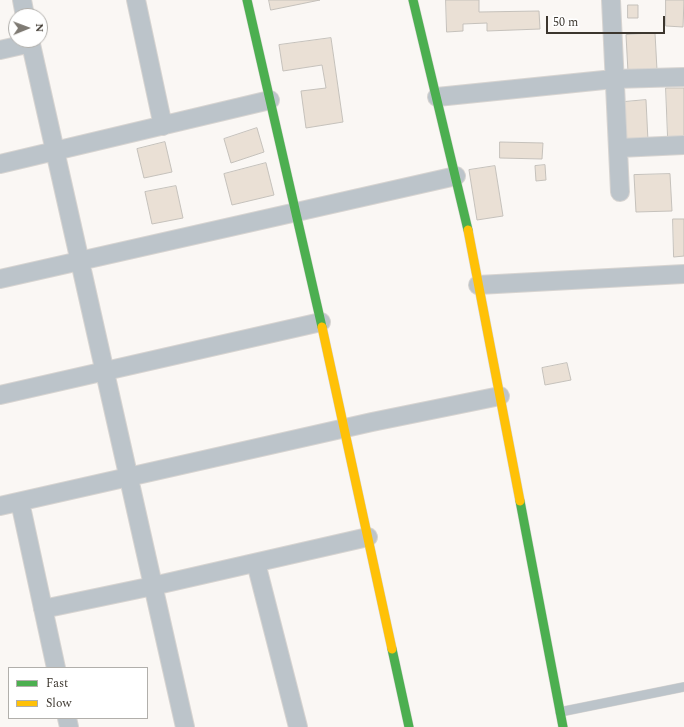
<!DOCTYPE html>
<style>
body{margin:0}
#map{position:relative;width:684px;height:727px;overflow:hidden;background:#faf7f4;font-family:Spectral,serif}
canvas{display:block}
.legend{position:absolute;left:8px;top:667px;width:140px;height:52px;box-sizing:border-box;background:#fff;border:1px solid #b1afab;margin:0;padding:5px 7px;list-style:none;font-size:12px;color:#3c362e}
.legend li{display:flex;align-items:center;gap:8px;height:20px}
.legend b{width:20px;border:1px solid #b1afab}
.north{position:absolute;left:8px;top:8px;width:40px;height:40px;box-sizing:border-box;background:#fff;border:1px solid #b1afab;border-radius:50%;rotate:89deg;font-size:11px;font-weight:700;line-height:16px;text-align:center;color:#3c362e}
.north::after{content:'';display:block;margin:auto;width:14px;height:18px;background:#7e7a73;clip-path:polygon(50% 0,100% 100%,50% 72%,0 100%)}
.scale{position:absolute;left:546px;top:16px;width:119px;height:18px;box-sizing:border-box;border:2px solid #3c362e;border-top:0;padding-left:5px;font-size:12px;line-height:14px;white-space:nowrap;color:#3c362e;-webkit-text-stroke:3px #fff;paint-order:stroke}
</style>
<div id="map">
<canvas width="684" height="727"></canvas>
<ul class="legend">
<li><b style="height:5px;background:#4caf50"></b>Fast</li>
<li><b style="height:5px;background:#ffc107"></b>Slow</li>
</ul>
<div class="north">N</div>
<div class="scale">50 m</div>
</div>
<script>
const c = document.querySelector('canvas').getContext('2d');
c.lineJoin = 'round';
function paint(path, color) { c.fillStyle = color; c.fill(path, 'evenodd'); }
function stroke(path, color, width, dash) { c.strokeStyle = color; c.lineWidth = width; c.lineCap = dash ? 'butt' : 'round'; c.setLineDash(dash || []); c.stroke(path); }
const building = new Path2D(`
 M269,0H320L271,10Z
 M446,0H479V12L539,11L540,29L487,31V23L463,24V31L447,32Z
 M666,0H684L683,27L666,26Z
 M628,5H638V18H628Z
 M655,33L657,70L628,72L626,35Z
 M331,38L343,122L306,128L301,91L326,88L322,65L283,71L279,45Z
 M666,88H684V138H668Z
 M646,100L648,141L626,142L624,102Z
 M257,128L264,152L231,163L224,139Z
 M165,142L172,172L144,178L137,149Z
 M500,142L543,143L542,159L500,158Z
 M266,163L274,195L232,205L224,174Z
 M545,165L546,180L536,181L535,166Z
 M495,166L503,216L477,220L469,170Z
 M670,174L672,211L636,212L634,175Z
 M176,186L183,218L152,224L145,192Z
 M673,219H684V256L674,257Z
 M567,363L571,380L545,385L542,368Z`);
const lane = new Path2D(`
 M560,712L684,687`);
const street = new Path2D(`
 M22,0L25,16
 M136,0L163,126
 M611,0L620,192
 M30,40L185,727
 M0,50L31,43
 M437,97L614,79L684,77
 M619,148L684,145
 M0,164L270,100
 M0,279L456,176
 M478,285L684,274
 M0,395L321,322
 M20,502L56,668
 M0,506L372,422L500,396
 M256,563L298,727
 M43,609L153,586L368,537
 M67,718L69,727`);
const fast = new Path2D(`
 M247,0L322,327
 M413,0L468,230
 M520,501L563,727
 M392,649L409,727`);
const slow = new Path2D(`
 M468,230L520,501
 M322,327L392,649`);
paint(building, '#eae0d5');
stroke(building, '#c5c1bb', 1);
stroke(lane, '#d7d4d1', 10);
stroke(street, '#d7d4d1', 20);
stroke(fast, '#d7d4d1', 10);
stroke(slow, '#d7d4d1', 10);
stroke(lane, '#bcc4ca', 9);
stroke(street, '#bcc4ca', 18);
stroke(fast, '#4caf50', 9);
stroke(slow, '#ffc107', 9);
</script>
